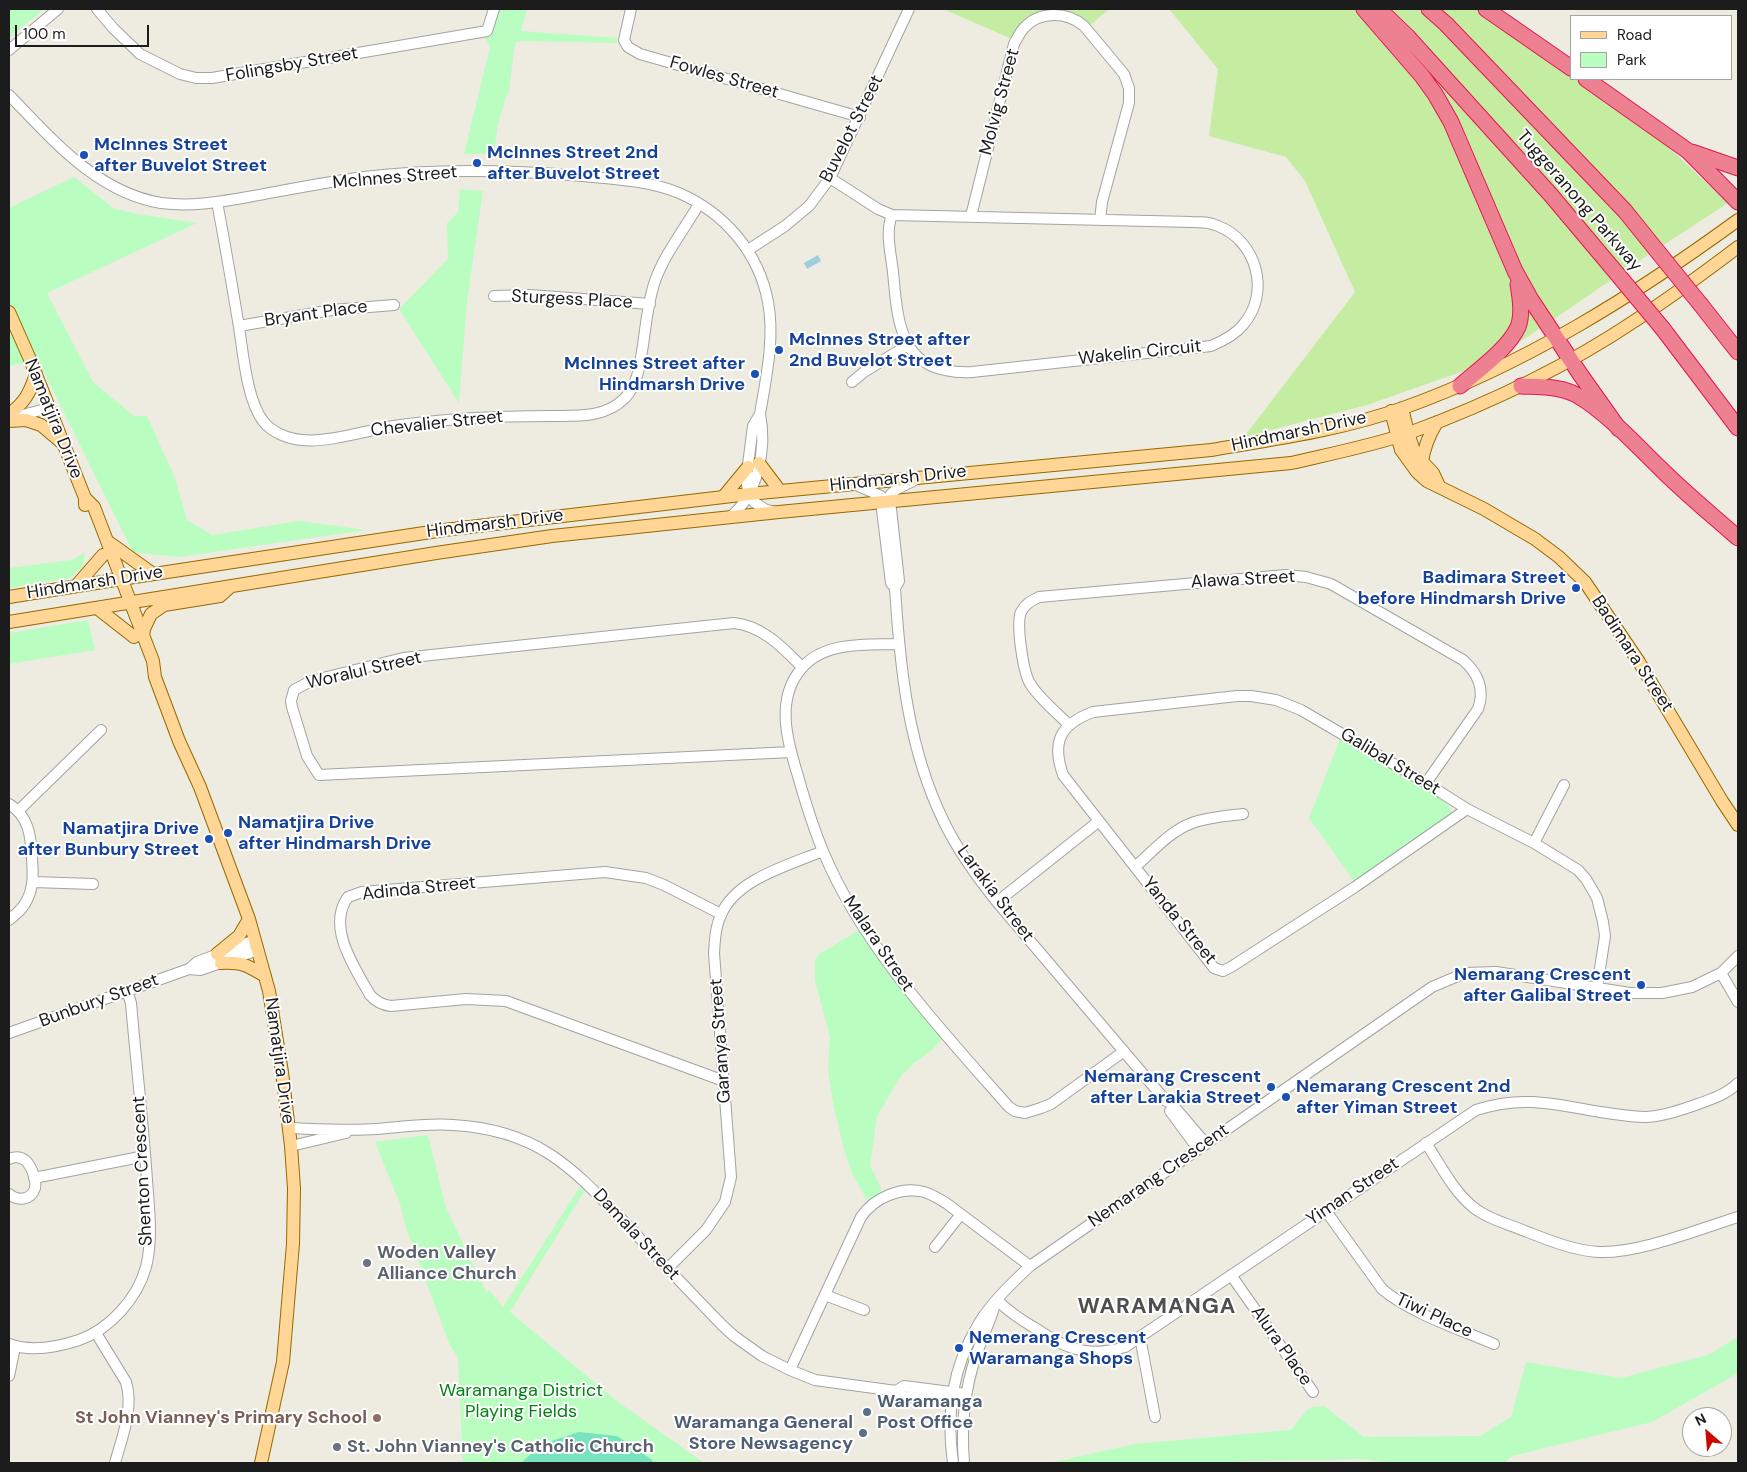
<!DOCTYPE html>
<style>
body{margin:0}
#map{position:relative;width:1747px;height:1472px;overflow:hidden;background:#eeebe1;font-family:"DM Sans",sans-serif}
canvas{display:block}
.frame{position:absolute;inset:0;border:10px solid #1c1c1c;pointer-events:none}
.legend{position:absolute;left:1570px;top:15px;width:162px;height:65px;box-sizing:border-box;background:#fff;border:1px solid #a4a4a4;margin:0;padding:6px 9px;list-style:none;font-size:15px;color:#1c1c1c}
.legend li{display:flex;align-items:center;gap:10px;height:25px}
.legend b{width:25px;border:1px solid #a4a4a4}
.north{position:absolute;left:1682px;top:1407px;width:50px;height:50px;box-sizing:border-box;background:#fff;border:1px solid #a4a4a4;border-radius:50%;rotate:333deg;font-size:14px;font-weight:700;line-height:20px;text-align:center;color:#1c1c1c}
.north::after{content:'';display:block;margin:auto;width:18px;height:22px;background:#c80900;clip-path:polygon(50% 0,100% 100%,50% 72%,0 100%)}
.scale{position:absolute;left:15px;top:25px;width:134px;height:22px;box-sizing:border-box;border:2px solid #1c1c1c;border-top:0;padding-left:6px;font-size:15px;line-height:18px;white-space:nowrap;color:#1c1c1c;-webkit-text-stroke:4px #fff;paint-order:stroke}
</style>
<div id="map">
<canvas width="1747" height="1472"></canvas>
<div class="frame"></div>
<ul class="legend">
<li><b style="height:6px;background:#ffd695"></b>Road</li>
<li><b style="height:14px;background:#b9fdc1"></b>Park</li>
</ul>
<div class="north">N</div>
<div class="scale">100 m</div>
</div>
<script>
const c = document.querySelector('canvas').getContext('2d');
c.lineJoin = 'round';
function paint(path, color) { c.fillStyle = color; c.fill(path, 'evenodd'); }
function stroke(path, color, width, dash) { c.strokeStyle = color; c.lineWidth = width; c.lineCap = dash ? 'butt' : 'round'; c.setLineDash(dash || []); c.stroke(path); }
function drawText(font, color, halo, rows, align = 'center') {
  c.font = font + ' "DM Sans",sans-serif'; c.lineWidth = 4; c.setLineDash([]); c.textBaseline = 'middle'; c.strokeStyle = halo; c.fillStyle = color; for (const [text, x, y, turn = 0] of rows) {
    c.save(); c.translate(x, y); c.rotate((+turn || 0) * Math.PI / 180); c.textAlign = isNaN(turn) ? turn : align; if (halo) c.strokeText(text, 0, 0); c.fillText(text, 0, 0); c.restore();
  }
}
const grass = new Path2D(`
 M943,9H1109L1087,28L1056,14L1030,16L1012,39Z
 M1169,9H1478L1571,72V79H1581L1631,112L1728,203L1642,259L1492,361L1367,405L1244,437L1355,292L1305,181L1286,157L1209,136L1218,69Z`);
const park = new Path2D(`
 M9,9H44L9,38Z
 M498,9H527L521,31L617,38V43L517,41L514,49L509,92C504,98 505,104 502,111C497,125 496,139 494,154H464L490,47L484,36Z
 M74,177L113,208L137,214L197,223L47,293L93,382L134,416H147L175,478L187,520L212,535L299,521L366,530L179,557L133,552L38,360L9,366V208Z
 M460,189L483,191L467,301L459,403L399,309L448,259L447,223L458,212Z
 M85,552L83,566L70,578L9,588V568L72,560Z
 M88,620L95,650L9,664V633Z
 M1342,734L1446,802L1452,812L1449,819L1356,884L1309,818Z
 M863,928L946,1035L932,1050L914,1063L901,1076L877,1116L870,1165L885,1197L870,1205L853,1175L844,1149L834,1108L828,1070L830,1038L815,980V961L819,954Z
 M428,1135L446,1208L486,1292L490,1291L503,1307L581,1185L585,1190L510,1312L618,1402L704,1463H463L458,1358L449,1343L406,1228L400,1204L375,1142Z
 M1738,1337V1373L1652,1422L1512,1456L1504,1463H1390L1363,1459L1243,1461L1228,1463H1050L1135,1444L1291,1430L1306,1411L1312,1407L1324,1406L1364,1437L1480,1436L1511,1417L1526,1362L1621,1378L1708,1355Z`);
const pitch = new Path2D(`
 M579,1432L617,1436L651,1459L654,1463H521L542,1444Z`);
const water = new Path2D(`
 M818,255L821,261L807,269L804,263Z`);
const minor = new Path2D(`
 M97,9L113,28L140,54L180,74L196,78H212L487,31L494,9
 M631,9L624,40L628,47L640,54L860,117
 M9,50L58,9
 M9,95C52,139 96,192 161,203C191,207 219,202 248,197C287,190 325,182 364,177C436,168 511,170 583,176C615,179 650,181 679,193C725,213 759,253 768,302C775,338 766,378 760,414C767,448 758,495 730,517
 M830,178L878,209L892,215C885,232 891,254 893,272C898,328 901,375 972,372L1211,346C1223,341 1235,335 1243,325C1271,293 1257,241 1218,226C1210,222 1201,222 1192,222L892,215
 M217,202C225,244 232,285 239,327C243,353 247,400 263,421C271,432 288,439 302,440C327,443 368,430 394,426C446,418 500,416 552,416C578,416 605,418 625,398C638,385 640,363 643,345C646,324 648,301 655,281C664,255 685,228 699,204
 M971,216L1014,44C1017,39 1020,32 1024,28C1040,10 1068,12 1084,26L1124,74L1129,88V103L1102,202L1100,220
 M748,250L785,226L809,206L830,178L909,9
 M494,296L530,295L650,304
 M239,326L332,310L394,305
 M852,382L864,372L908,345
 M760,414L753,426L746,480L749,494L754,502L766,510L776,512
 M15,417L49,408
 M917,479L897,489L891,494L882,510L891,583L895,588C900,668 908,749 944,822C958,851 977,877 997,902L1166,1101L1171,1103L1206,1144
 M856,485L881,496L891,509L899,581L895,588
 M898,644C867,645 824,641 802,668C775,698 787,741 798,776C805,801 813,827 823,851C862,946 942,1031 1009,1107L1015,1111L1025,1113L1041,1108L1051,1104L1123,1052
 M1068,724C1056,712 1040,699 1031,685C1023,674 1016,624 1021,612C1025,604 1031,601 1039,597L1286,575L1306,577L1331,584L1463,660C1478,673 1485,690 1478,709L1426,783
 M791,752L319,775L307,756L292,707L291,701L294,690L311,681L403,658L734,623C763,626 783,648 802,667
 M9,804C29,816 31,837 32,858C33,873 34,886 27,900C23,909 16,914 9,920
 M1467,809L1355,887L1231,967L1223,971L1214,968L1063,775C1051,741 1061,724 1093,712L1237,696H1251L1276,700L1301,710L1426,783L1467,809L1534,843L1578,870L1586,879L1597,898L1603,922L1605,936L1597,988
 M18,811L101,730
 M1534,843L1564,785
 M1135,867C1152,852 1170,831 1192,823C1208,817 1226,816 1243,814
 M33,882L93,884
 M997,902L1099,821
 M721,914L664,885L646,878L605,872L362,892L348,897C326,927 355,968 370,995C376,1002 383,1005 391,1006L466,999L506,1001L724,1081
 M189,969L200,970L258,950
 M1721,973L1738,1002
 M9,1033L189,969L197,962L255,940
 M1170,1111L1198,1149
 M289,1128C318,1129 348,1131 377,1129C402,1127 427,1123 453,1125C542,1130 575,1171 633,1231C662,1263 692,1294 722,1325L734,1336L762,1356L790,1370L815,1380L896,1391L904,1386L966,1394
 M1426,1143C1440,1164 1453,1191 1473,1207C1488,1219 1508,1224 1525,1231C1548,1240 1572,1250 1598,1252C1638,1254 1699,1229 1738,1217
 M291,1146L346,1133
 M9,1159C23,1153 30,1163 34,1176C35,1180 36,1184 35,1188C31,1201 17,1201 9,1194
 M34,1178L145,1156
 M1326,1211L1382,1289C1410,1313 1459,1329 1494,1344
 M935,1247L961,1214
 M668,1268L706,1230L725,1202L731,1177L714,953C715,940 715,927 721,915C736,879 789,865 823,851
 M1231,1275L1313,1392
 M825,1295L864,1310
 M997,1300C1009,1312 1021,1320 1035,1328C1066,1349 1088,1358 1125,1347L1476,1110C1522,1095 1554,1104 1600,1112C1615,1114 1631,1117 1646,1117C1664,1116 1681,1110 1698,1104C1712,1099 1727,1094 1738,1083
 M96,1333L126,1382C134,1409 122,1437 115,1463
 M1140,1337L1155,1417
 M9,1344C31,1352 58,1347 79,1340C110,1329 137,1299 146,1267C153,1239 149,1209 147,1180C143,1121 136,1062 131,1003L127,991
 M790,1370L861,1217C874,1198 901,1186 924,1192C932,1194 939,1199 946,1203L1030,1266
 M9,1376L15,1347
 M896,1391L902,1396L957,1403
 M953,1463C946,1412 952,1368 979,1323C992,1302 1012,1283 1030,1266L1432,987L1465,973L1496,972L1630,993H1662L1692,987L1721,973L1738,956
 M964,1463C961,1426 964,1391 976,1356C981,1340 989,1324 994,1308`);
const major = new Path2D(`
 M9,312L29,357L85,498V505
 M1402,408L1408,433L1415,454L1433,473L1439,486
 M1391,411L1401,450L1417,472L1427,481L1484,509L1535,539L1559,557L1585,582L1639,662L1722,801L1738,825
 M9,414C25,403 30,392 36,374
 M9,421L26,420L41,425L61,442
 M1422,462C1424,447 1429,435 1437,422
 M759,463L780,491
 M724,496L748,467
 M85,498L94,507L153,661L155,677L179,741L200,787L249,919L269,991L282,1072L291,1146L294,1188L293,1244L283,1362L261,1463
 M107,541L153,574
 M76,586L103,555
 M9,597L121,579L444,530L749,494L1211,450C1275,439 1342,430 1403,408C1524,365 1635,295 1738,220
 M97,608L134,637
 M9,622L436,553L552,536L779,512L1291,463C1330,454 1371,446 1409,433C1488,404 1566,367 1636,320C1671,297 1705,272 1738,247
 M143,637L144,629L151,614L164,605L220,596L231,586
 M217,954L239,936L249,919
 M221,963C242,962 247,965 265,976`);
const highway = new Path2D(`
 M1364,9L1422,76L1435,94L1451,122L1515,271L1530,298L1580,374L1619,429
 M1379,9L1407,36L1550,194L1619,276
 M1429,9L1446,24L1625,211L1658,252
 M1486,9L1571,68
 M1586,79L1688,151L1738,202
 M1692,152L1738,168
 M1701,305L1738,352
 M1663,329L1738,428
 M1460,386C1478,370 1508,349 1518,327C1523,314 1520,297 1518,284
 M1521,386C1540,387 1563,386 1580,397C1608,414 1637,446 1661,469C1685,493 1712,515 1738,538`);
const highwayBridge = new Path2D(`
 M1658,252L1701,305
 M1619,276L1663,329`);
const markers = [
 [84,155,5,"#1a4fb4"],
 [477,163,5,"#1a4fb4"],
 [779,350,5,"#1a4fb4"],
 [755,374,5,"#1a4fb4"],
 [1576,588,5,"#1a4fb4"],
 [228,833,5,"#1a4fb4"],
 [209,839,5,"#1a4fb4"],
 [1641,985,5,"#1a4fb4"],
 [1271,1087,5,"#1a4fb4"],
 [1286,1097,5,"#1a4fb4"],
 [367,1263,5,"#6b7280"],
 [959,1348,5,"#1a4fb4"],
 [867,1412,5,"#5c6f8a"],
 [377,1418,5,"#8d6e63"],
 [863,1433,5,"#5c6f8a"],
 [337,1447,5,"#6b7280"]
];
const streetNames = [
 ["Folingsby Street",292,65,-10],
 ["Fowles Street",724,78,16],
 ["Molvig Street",1000,102,-75],
 ["Buvelot Street",852,129,-63],
 ["McInnes Street",395,178,-5],
 ["Tuggeranong Parkway",1579,201,49],
 ["Sturgess Place",572,300,3],
 ["Bryant Place",316,314,-8],
 ["Wakelin Circuit",1140,353,-6],
 ["Namatjira Drive",53,419,68],
 ["Chevalier Street",437,424,-6],
 ["Hindmarsh Drive",1299,432,-12],
 ["Hindmarsh Drive",898,479,-6],
 ["Hindmarsh Drive",495,524,-7],
 ["Alawa Street",1243,580,-3],
 ["Hindmarsh Drive",95,583,-9],
 ["Badimara Street",1632,654,57],
 ["Woralul Street",364,671,-13],
 ["Galibal Street",1390,762,31],
 ["Adinda Street",419,889,-6],
 ["Larakia Street",995,894,53],
 ["Yanda Street",1179,921,51],
 ["Malara Street",878,944,56],
 ["Bunbury Street",99,1001,-20],
 ["Garanya Street",721,1041,-94],
 ["Namatjira Drive",279,1061,82],
 ["Shenton Crescent",143,1171,-93],
 ["Nemarang Crescent",1159,1176,-35],
 ["Yiman Street",1353,1192,-34],
 ["Damala Street",636,1235,47],
 ["Tiwi Place",1434,1316,25],
 ["Alura Place",1281,1346,55]
];
const transitNames = [
 ["McInnes Street",94,145],
 ["after Buvelot Street",94,166],
 ["McInnes Street 2nd",487,153],
 ["after Buvelot Street",487,174],
 ["McInnes Street after",789,340],
 ["2nd Buvelot Street",789,361],
 ["McInnes Street after",745,364,"right"],
 ["Hindmarsh Drive",745,385,"right"],
 ["Badimara Street",1566,578,"right"],
 ["before Hindmarsh Drive",1566,599,"right"],
 ["Namatjira Drive",238,823],
 ["after Hindmarsh Drive",238,844],
 ["Namatjira Drive",199,829,"right"],
 ["after Bunbury Street",199,850,"right"],
 ["Nemarang Crescent",1631,975,"right"],
 ["after Galibal Street",1631,996,"right"],
 ["Nemarang Crescent",1261,1077,"right"],
 ["after Larakia Street",1261,1098,"right"],
 ["Nemarang Crescent 2nd",1296,1087],
 ["after Yiman Street",1296,1108],
 ["Nemerang Crescent",969,1338],
 ["Waramanga Shops",969,1359]
];
const worshipNames = [
 ["Woden Valley",377,1253],
 ["Alliance Church",377,1274],
 ["St. John Vianney's Catholic Church",347,1447]
];
const parkNames = [
 ["Waramanga District",521,1391],
 ["Playing Fields",521,1412]
];
const serviceNames = [
 ["Waramanga",877,1402],
 ["Post Office",877,1423],
 ["Waramanga General",853,1423,"right"],
 ["Store Newsagency",853,1444,"right"]
];
const educationNames = [
 ["St John Vianney's Primary School",367,1418]
];
const districtNames = [
 ["WARAMANGA",1157,1307]
];
paint(grass, '#c4eda2');
paint(park, '#b9fdc1');
paint(pitch, '#78e4bf');
paint(water, '#9dcee0');
stroke(minor, '#a3a3a3', 12);
stroke(major, '#946a00', 14);
stroke(highway, '#e41653', 17);
stroke(minor, '#fff', 10);
stroke(major, '#ffd695', 12);
stroke(highway, '#ed8191', 15);
stroke(highwayBridge, '#e41653', 17, []);
stroke(highwayBridge, '#ed8191', 15);
for (const [x, y, r, color] of markers) { const dot = new Path2D(); dot.arc(x, y, r, 0, 2 * Math.PI); c.fillStyle = color; c.fill(dot); stroke(dot, '#fff', 2); }
drawText('18px', '#1c1c1c', '#fff', streetNames);
drawText('bold 18px', '#164399', '#fff', transitNames, 'left');
drawText('bold 18px', '#5b616d', '#fff', worshipNames, 'left');
drawText('18px', '#038113', '#fff', parkNames);
drawText('bold 18px', '#4e5e75', '#fff', serviceNames, 'left');
drawText('bold 18px', '#785e54', '#fff', educationNames, 'right');
c.letterSpacing = '1px';
drawText('bold 22px', '#4f4f4f', '#fff', districtNames);
c.letterSpacing = '0px';
</script>
